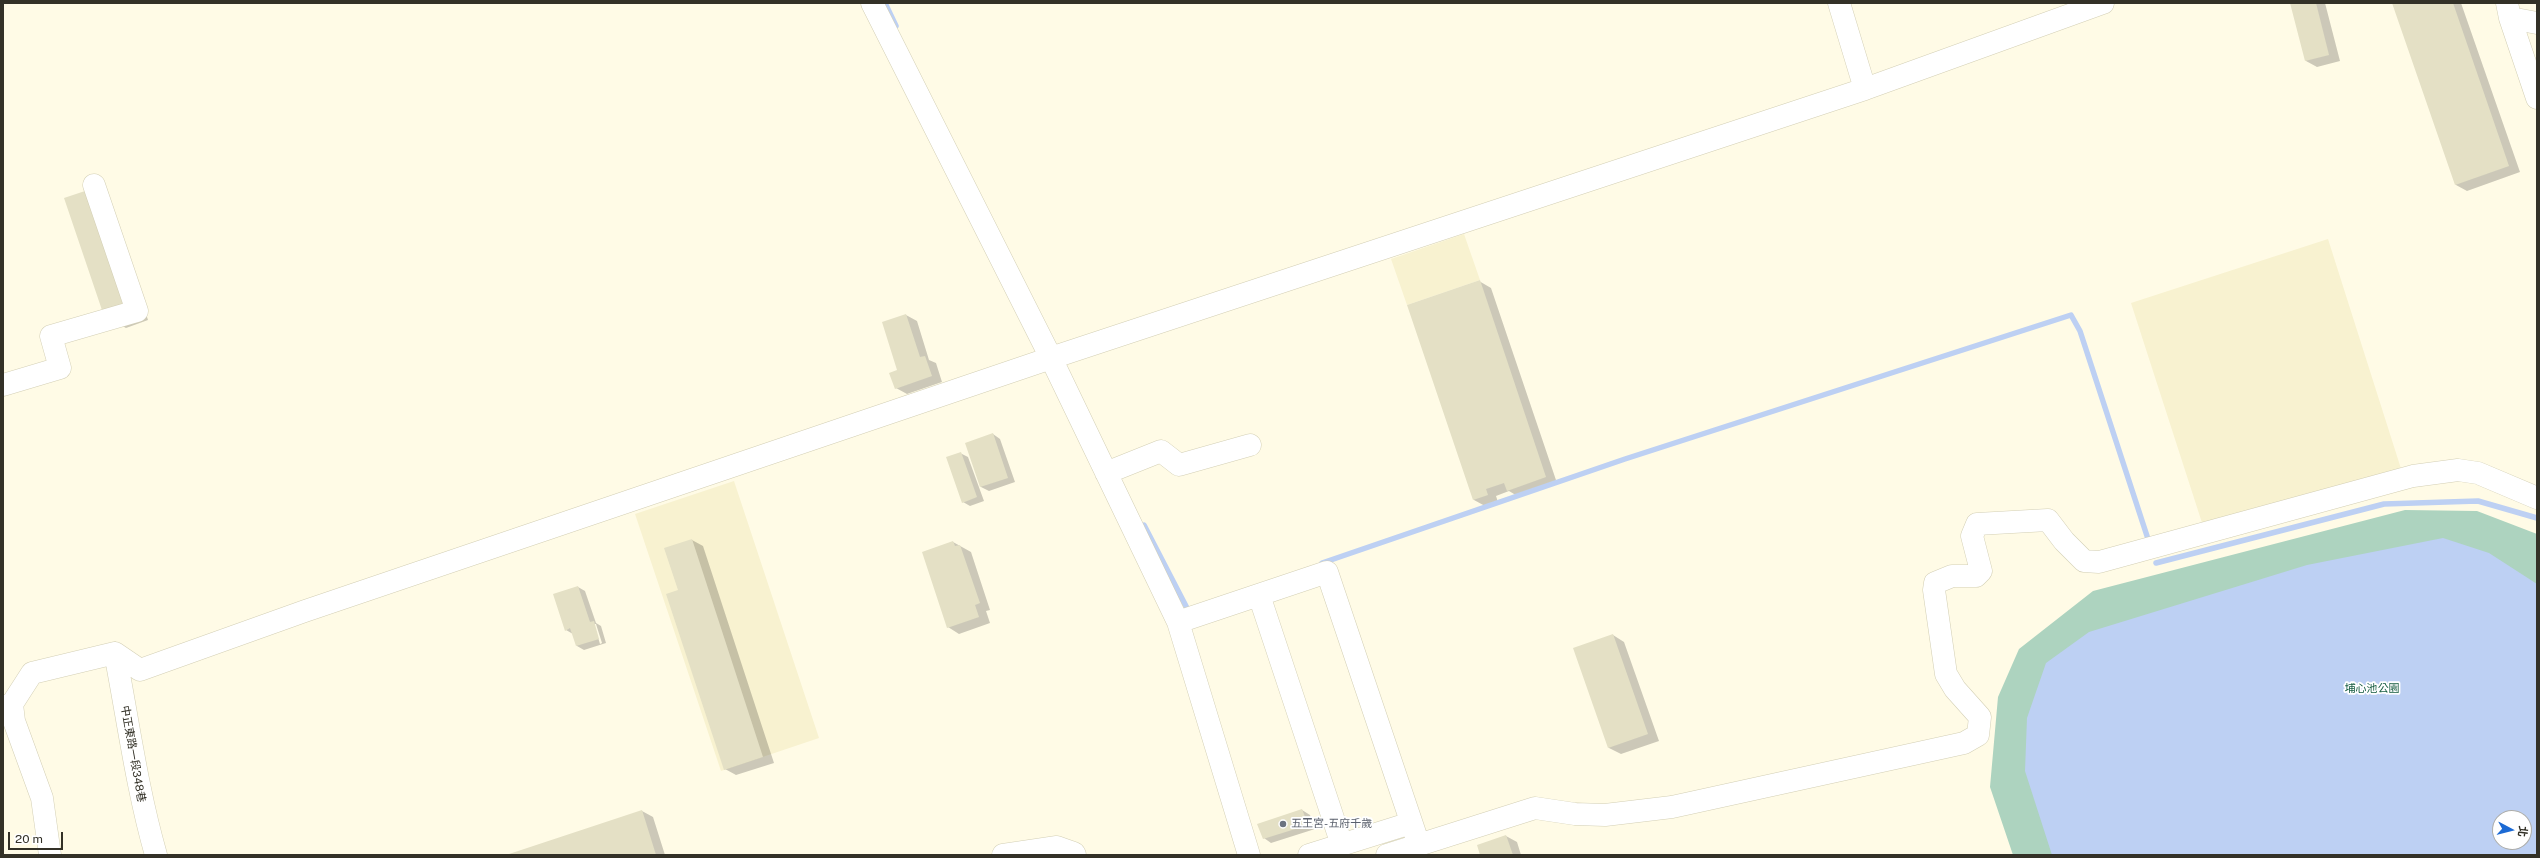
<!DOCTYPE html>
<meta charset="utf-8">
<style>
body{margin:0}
#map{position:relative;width:2540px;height:858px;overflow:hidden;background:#fffbe6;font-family:"Public Sans","Noto Sans TC",sans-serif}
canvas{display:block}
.frame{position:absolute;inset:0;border:4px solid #333127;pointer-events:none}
.north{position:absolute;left:2492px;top:810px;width:40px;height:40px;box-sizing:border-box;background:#fff;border:1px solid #adada9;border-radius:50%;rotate:97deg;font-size:11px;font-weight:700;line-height:16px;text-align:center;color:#333127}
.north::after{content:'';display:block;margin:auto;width:14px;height:18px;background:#1c6ad4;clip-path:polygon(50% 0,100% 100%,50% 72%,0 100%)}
.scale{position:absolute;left:8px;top:832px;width:55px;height:18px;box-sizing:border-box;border:2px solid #333127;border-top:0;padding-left:5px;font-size:12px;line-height:14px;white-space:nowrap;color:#333127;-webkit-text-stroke:3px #fff;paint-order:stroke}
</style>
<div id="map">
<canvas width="2540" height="858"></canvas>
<div class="frame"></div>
<div class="north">北</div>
<div class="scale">20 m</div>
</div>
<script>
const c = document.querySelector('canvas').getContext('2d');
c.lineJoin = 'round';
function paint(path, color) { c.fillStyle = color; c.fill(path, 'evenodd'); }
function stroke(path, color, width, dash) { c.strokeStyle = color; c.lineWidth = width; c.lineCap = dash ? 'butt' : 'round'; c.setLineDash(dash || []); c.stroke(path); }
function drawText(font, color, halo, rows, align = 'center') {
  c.font = font + ' "Public Sans","Noto Sans TC",sans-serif'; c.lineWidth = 3.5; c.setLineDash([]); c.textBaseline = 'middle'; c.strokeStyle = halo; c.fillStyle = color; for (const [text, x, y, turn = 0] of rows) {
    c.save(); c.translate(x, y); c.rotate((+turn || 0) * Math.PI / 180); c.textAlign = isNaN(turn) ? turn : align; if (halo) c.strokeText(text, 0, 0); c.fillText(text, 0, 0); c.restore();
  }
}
const built = new Path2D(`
 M1464,234L1480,280L1407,305L1391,259Z
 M2328,239L2403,475L2204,529L2131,303Z
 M734,481L819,738L721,771L635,514Z`);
const green = new Path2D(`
 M2405,510L2477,511L2537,534V855H2013L1990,787L1998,697L2019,649L2093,591ZM2500,818H2524V842H2500Z`);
const water = new Path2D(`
 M2443,538L2489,553L2537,584V855H2052L2025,771L2027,718L2046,663L2089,632L2307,565ZM2500,818H2524V842H2500Z`);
const shadow = new Path2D(`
 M2291,3H2325L2340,61L2317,67L2306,61Z
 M2393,3H2461L2520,172L2467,191L2456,185Z
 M109,203L148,320L126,328L104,316Z
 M1479,281L1491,288L1557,483L1519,497L1509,491L1496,496L1498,502L1485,506L1474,500Z
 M906,315L917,321L929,360L936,363L942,382L907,394L896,388Z
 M993,434L1000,439L1015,482L989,491L981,487L966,444Z
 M960,453L968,457L984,501L970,506L963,502Z
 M692,540L703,546L774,763L736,775L725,769L679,591Z
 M953,542L971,552L990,610L986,611L990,623L959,634L948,627Z
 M578,587L585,591L596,623L601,626L606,643L584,650L577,646L573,634L566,630ZM594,624H596L602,643L600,644Z
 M1613,635L1624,642L1659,741L1621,754L1609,748L1575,649Z
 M1302,810L1310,815L1315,829L1271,843L1264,838Z
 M642,811L653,817L665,855H508Z
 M1506,836L1517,842L1521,855H1481Z`);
const stream = new Path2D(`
 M885,3L896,26
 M1144,525L1188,610L1191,609
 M1322,563L1625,459L2071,315L2080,331L2148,539
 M2156,563L2384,504L2478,501L2537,518`);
const building = new Path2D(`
 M2290,3H2316L2329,55L2305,61Z
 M2392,3H2453L2509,166L2455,185Z
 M88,190L128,308L104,316L64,198Z
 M1480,280L1546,477L1507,491L1504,483L1486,489L1488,495L1473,500L1407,305Z
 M906,314L920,357L925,356L932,376L895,389L889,373L897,370L882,322Z
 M993,433L1008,478L980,487L965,443Z
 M961,452L977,497L962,503L946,457Z
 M692,539L763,757L724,770L666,594L678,590L664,548Z
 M953,541L955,546L960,545L980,603L975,605L979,617L947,628L922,552Z
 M578,586L590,622L594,621L599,639L576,646L570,628L565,631L553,594Z
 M1613,634L1648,734L1608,748L1573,648Z
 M1302,809L1308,825L1263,839L1257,824Z
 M642,810L656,855H506Z
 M1506,835L1513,855H1480L1477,845Z`);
const minor = new Path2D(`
 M872,3L1051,358L1178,622L1249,855
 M1839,3L1865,89
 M2507,3L2510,18L2537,98
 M2510,18L2537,23
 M3,385L60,368L51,336L137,311L94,185
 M1106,473L1161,451L1179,465L1250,445
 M1259,595L1342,845
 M1178,622L1327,572L1419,845
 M115,653C128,720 137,789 156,855
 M12,704L14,721L42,798L50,855
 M3,707L12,704L32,673L115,653L140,670L305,611L1051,358L1865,89L2103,3
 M1003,855L1057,847L1074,853L1075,855
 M1309,855L1411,823
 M1387,855L1535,808L1575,814L1605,815L1672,807L1964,743L1978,735L1980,717L1955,689L1946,674L1934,590L1935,583L1952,576H1976L1981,571L1972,536L1977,524L2048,520L2064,541L2084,561L2099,562L2413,476L2458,470L2478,473L2537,498`);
const markers = [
 [1283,824,4,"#6b7280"]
];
const parkNames = [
 ["埔心池公園",2372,689]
];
const streetNames = [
 ["中正東路一段348巷",133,754,80]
];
const worshipNames = [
 ["五王宮-五府千歲",1291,824]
];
paint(built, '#f8f2d0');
paint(green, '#add3bf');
paint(water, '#bdd0f3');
paint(shadow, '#0003');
stroke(stream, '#bdd0f3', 5.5);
paint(building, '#e4e0c5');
stroke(minor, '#d3cfb5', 23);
stroke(minor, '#fff', 22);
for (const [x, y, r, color] of markers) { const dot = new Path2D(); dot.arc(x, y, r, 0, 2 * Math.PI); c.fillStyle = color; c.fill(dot); stroke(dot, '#fff', 1.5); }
drawText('11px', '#165c40', '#fff', parkNames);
drawText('11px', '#333127', '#fff', streetNames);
drawText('11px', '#5b616d', '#fff', worshipNames, 'left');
</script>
